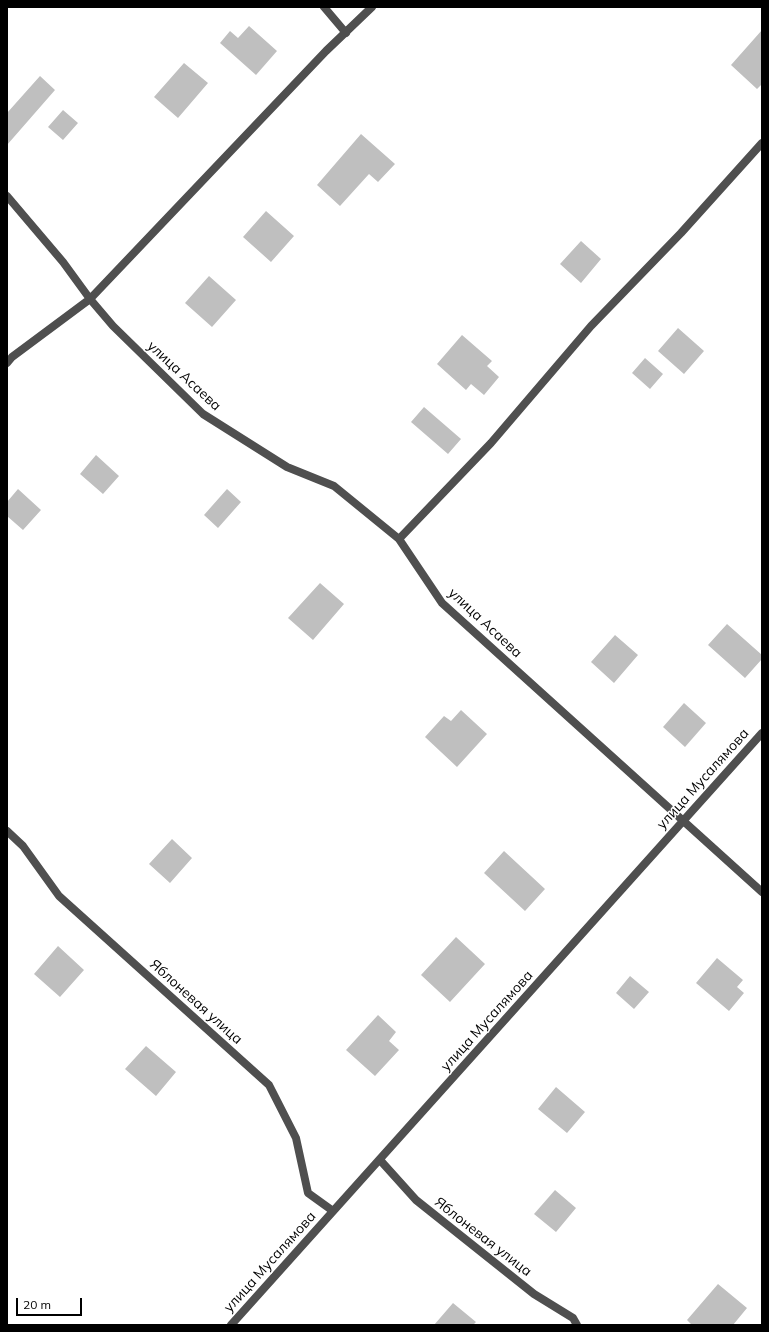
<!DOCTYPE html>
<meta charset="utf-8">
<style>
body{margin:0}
#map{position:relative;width:769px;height:1332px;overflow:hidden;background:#fff;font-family:Mulish,sans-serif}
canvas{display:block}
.frame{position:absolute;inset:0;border:8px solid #000;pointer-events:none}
.scale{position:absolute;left:16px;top:1298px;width:66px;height:18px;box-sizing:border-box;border:2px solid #000;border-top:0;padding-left:5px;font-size:12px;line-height:14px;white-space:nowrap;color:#000;-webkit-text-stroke:3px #fff;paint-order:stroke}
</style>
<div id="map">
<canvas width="769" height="1332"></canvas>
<div class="frame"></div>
<div class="scale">20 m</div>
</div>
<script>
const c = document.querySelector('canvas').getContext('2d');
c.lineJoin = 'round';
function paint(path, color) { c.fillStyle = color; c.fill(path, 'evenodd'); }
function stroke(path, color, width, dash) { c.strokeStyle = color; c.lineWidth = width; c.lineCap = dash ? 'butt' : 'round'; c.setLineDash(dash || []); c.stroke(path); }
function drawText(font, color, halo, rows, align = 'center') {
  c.font = font + ' Mulish,sans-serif'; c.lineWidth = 3; c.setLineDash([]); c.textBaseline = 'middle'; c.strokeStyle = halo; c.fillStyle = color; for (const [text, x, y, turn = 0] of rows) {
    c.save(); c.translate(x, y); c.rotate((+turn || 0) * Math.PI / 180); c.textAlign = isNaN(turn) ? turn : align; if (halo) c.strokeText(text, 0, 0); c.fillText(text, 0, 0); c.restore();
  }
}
const building = new Path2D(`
 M249,26L277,51L256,75L220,43L230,31L238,38Z
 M762,30V84L757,89L731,65Z
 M184,63L208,83L178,118L154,97Z
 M40,76L55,90L7,145V113Z
 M63,110L78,123L63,140L48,127Z
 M361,134L395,164L378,182L369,174L340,206L317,185Z
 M266,211L294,236L271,262L243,237Z
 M581,241L601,259L581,283L560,264Z
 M209,276L236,300L212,327L185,303Z
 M678,328L704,351L684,374L658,351Z
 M462,335L492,361L487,366L499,377L484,395L471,384L466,390L437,364Z
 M645,358L663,374L650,389L632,373Z
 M424,407L461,439L448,454L411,422Z
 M96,455L119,476L103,494L80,474Z
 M18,489L41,510L23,530L7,516V502Z
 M227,489L241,502L218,528L204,515Z
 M320,583L344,604L313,640L288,618Z
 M727,624L762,655V659L745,678L708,645Z
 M615,635L638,655L614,683L591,662Z
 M684,703L706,723L685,747L663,727Z
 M461,710L487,734L457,767L425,737L444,716L451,721Z
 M172,839L192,858L170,883L149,864Z
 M504,851L545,889L525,911L484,873Z
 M456,937L485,964L450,1002L421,975Z
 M58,946L84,970L60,997L34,974Z
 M717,958L743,980L737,987L744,993L729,1011L696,983Z
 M630,976L649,992L634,1009L616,993Z
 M378,1015L396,1032L389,1041L399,1050L375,1076L346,1050Z
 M146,1046L176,1072L156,1096L125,1069Z
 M556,1087L585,1112L567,1133L538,1109Z
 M555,1190L576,1208L556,1232L534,1214Z
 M718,1284L747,1308L733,1325H692L687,1320Z
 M453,1303L476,1322L473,1325H434Z`);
const street = new Path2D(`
 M324,7L346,33
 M7,196L63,262L90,299L113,326L203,414L287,467L334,486L399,539L442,603L762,892
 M7,363L12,357L90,299L326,51L372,7
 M399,539L491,443L591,326L681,233L762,143
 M7,831L23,846L59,896L269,1085L296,1138L308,1193L333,1211
 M380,1160L416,1200L534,1294L573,1318L577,1325
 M231,1325L762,733`);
const streetNames = [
 ["улица Асаева",184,376,43],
 ["улица Асаева",485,623,43],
 ["улица Мусалямова",703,779,-48],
 ["Яблоневая улица",196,1002,42],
 ["улица Мусалямова",487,1021,-48],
 ["Яблоневая улица",483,1237,38],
 ["улица Мусалямова",270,1262,-48]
];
paint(building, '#bfbfbf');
stroke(street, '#4f4f4f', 8);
drawText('14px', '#000', '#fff', streetNames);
</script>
